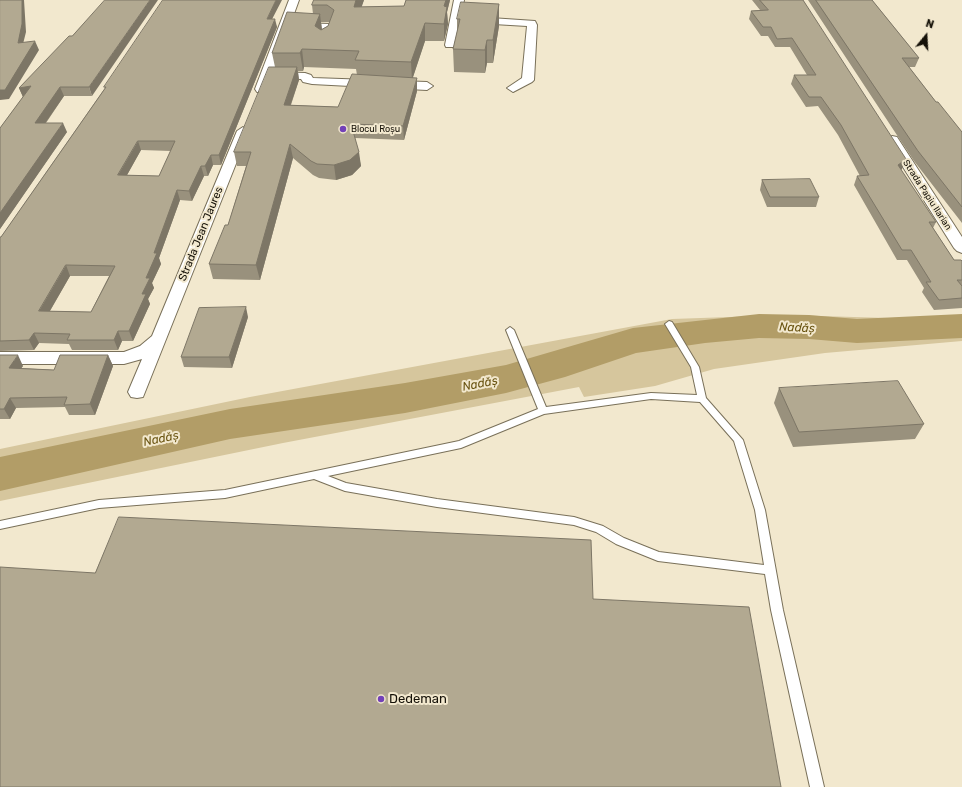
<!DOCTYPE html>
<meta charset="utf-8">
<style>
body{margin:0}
#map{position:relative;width:962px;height:787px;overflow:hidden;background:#f2e8ce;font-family:Rubik,sans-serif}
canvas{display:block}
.north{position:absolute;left:906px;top:16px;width:40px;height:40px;-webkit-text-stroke:3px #f2e8ce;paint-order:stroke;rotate:18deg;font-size:11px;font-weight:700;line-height:16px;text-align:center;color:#151108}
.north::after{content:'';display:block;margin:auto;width:14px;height:18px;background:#151108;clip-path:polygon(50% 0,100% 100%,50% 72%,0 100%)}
</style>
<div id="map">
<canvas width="962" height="787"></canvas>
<div class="north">N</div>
</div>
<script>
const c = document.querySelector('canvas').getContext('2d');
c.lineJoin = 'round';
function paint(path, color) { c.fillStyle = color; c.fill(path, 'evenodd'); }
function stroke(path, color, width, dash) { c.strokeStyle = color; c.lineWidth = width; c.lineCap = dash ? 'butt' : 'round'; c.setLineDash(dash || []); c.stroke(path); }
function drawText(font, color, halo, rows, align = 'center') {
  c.font = font + ' Rubik,sans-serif'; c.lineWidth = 4; c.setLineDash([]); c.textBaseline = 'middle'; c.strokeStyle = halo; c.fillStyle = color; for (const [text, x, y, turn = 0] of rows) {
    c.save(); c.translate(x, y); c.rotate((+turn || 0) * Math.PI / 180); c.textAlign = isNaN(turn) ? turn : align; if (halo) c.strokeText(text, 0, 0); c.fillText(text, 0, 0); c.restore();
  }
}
const green = new Path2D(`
 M787,315L921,319L962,317V341L825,353L714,369L655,386L584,397L579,387L283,443L0,501V449L250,397L672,319Z`);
const river = new Path2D(`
 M759,314L809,315L857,319L962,314V338L857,343L809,339L759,338L705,343L636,353L565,377L506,393L405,413L230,439L0,491V457L230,409L405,383L506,365L633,328Z`);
const service = new Path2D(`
 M669,321L672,322L699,367L706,398L743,440L765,510L783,610L824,787H810L771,610L765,574L658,561L616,544L596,532L574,525L437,507L345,491L314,479L225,498L99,508L0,529V521L99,500L225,490L459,441L538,409L506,330L510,327L514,330L546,407L651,393L697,395L691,367L665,324ZM651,399L700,402L734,441L755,510L764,565L659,552L624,538L603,526L574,517L437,499L346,483L328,476L461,448L544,414Z`);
const minor = new Path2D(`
 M289,0H299L273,72L305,73L311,75L313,78L427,82L433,86L427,90L312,84L303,82L301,79L271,78L265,92H257L255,89Z
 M454,0H464L461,16L535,21L537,25L534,80L532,82L513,92L507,88L522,78L527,26L460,22L455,45L454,47H446L445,45Z
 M297,23L330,24L335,27L329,43L324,46L319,43L324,30L293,28L292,26L293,24Z
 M243,127L249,131L143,397L137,398L131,397L128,392L142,359L124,364H0V352H124L140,346L152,336L237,131Z
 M892,136L897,137L962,237V253L957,251L954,248L886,140Z`);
const wall = new Path2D(`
 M314,0H364L361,7L404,6L406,0H450L447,12L448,24L444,41H425L413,77L417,91L404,140L355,138L361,166L352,175L336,180L319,178L313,175L293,158L260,280L213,279L209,264L228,225L246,166H237L234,152L275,67L272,53L313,14L312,5ZM321,22H329V23L328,26L322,29ZM304,67L356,69L357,75L338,107L291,105L299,80L298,71H303Z
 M752,0H803L902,169L901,170L936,222L933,228L954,260L962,261V308L934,310L922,292L924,288L907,260H897L854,185L857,176H860L838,135L818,106L806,107L791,84L794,75H807L790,47H775L768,36H761L749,19L751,11L760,10Z
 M808,0H872L919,58L915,67H909L936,102L962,132V223L914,161Z
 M499,4V26L493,63H487L485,73L454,72L453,49L457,32V19Z
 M273,19L277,27L221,165H213L208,176H204L192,201L180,200L159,258L161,264L152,283L154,288L148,299L150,304L133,341H122L118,350H72L69,344L39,343L34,350L0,351V237H1L105,88L104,87ZM141,150L171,151L159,176L127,175ZM70,276H109L91,312L50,311Z
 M72,36L92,96H64L46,123L67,132L0,229V128L23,97L19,88Z
 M762,180L819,197L816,207H767L760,190Z
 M248,317L232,368L184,367L181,357Z
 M0,355L23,366L21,368L54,370L108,355L113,366L95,415H69L65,407L16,408L10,419H0Z
 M779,388L924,424L915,439L793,447L774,403Z`);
const shadedWall = new Path2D(`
 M22,0H24L26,32L21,52L18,43Z
 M150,0H158L92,96L89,87Z
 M276,0H282L268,27L267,19Z
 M356,0H364L356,24L354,7Z
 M446,0H450L447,12L448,24L444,41V6Z
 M499,4V26L493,63V40Z
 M320,14L322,31L315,26Z
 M275,19L277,27L221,165L219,155Z
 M425,23V41L412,80L411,62Z
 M487,40V63L485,73V50Z
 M35,41L39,50L9,99L0,100V90Z
 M302,49L304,67L303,71L300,53Z
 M297,67L299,80L286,118L284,105Z
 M417,78V91L404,140L403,126Z
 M31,86L23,97L19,88Z
 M60,87L64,96L39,132L35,123Z
 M63,123L67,132L0,229V213Z
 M138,141L141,150L122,184L118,175Z
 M290,144L293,158L260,280L256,265Z
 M359,152L361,166L352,175L336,180L334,165Z
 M211,155L213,165L208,176L205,166Z
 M906,159L902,169L894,175L898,165Z
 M201,166L204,176L192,201L189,191Z
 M177,190L180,200L159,258L161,264L152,283L154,288L148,299L150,304L133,341L129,331L142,294L154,253Z
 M66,265L70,276L44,321L39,311Z
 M246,307L248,317L232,368L229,357Z
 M118,331L122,341L118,350L114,340Z
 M34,333L39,343L34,350L29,340Z
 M18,355L23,366L14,378L9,368Z
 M108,355L113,366L95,415L90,404Z
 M10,398L16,408L10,419L4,409Z`);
const building = new Path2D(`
 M0,0H22V24L18,43L35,41L5,90H0Z
 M105,0H150L89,87H60L35,123H63L0,213V128L31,86L19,88L69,36H72Z
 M163,0H276L267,19H275L219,155H211L205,166H201L189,191L177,190L154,253H157L146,278H150L142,294H146L129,331H118L114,340H67L70,334L34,333L29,340L0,341V237H1L106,87H104ZM138,141H175L159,176L118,175ZM66,265L115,266L91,312L39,311Z
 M314,0H356L354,7L404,6L406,0H446L444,6L447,7L444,24L425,23L411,62L355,60L359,51L302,49L300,53H272L287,12L320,14L315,26L321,30L328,26L334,10L327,5H312Z
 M760,0H803L906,159L898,165L936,222H929L954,260H961L962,261V280H957L962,286V298L939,300L926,282H931L911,250H902L857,176L869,175L841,125L821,97H809L794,75H816L792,38L777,39L771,27H763L751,11L768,10Z
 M816,0H872L919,58H902L936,102H938L962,132V207L918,151Z
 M461,2L499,4L493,40H487L485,50L453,49L460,19H457Z
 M269,67H297L284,105L338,107L352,74L417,78L403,126L351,124L359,152L350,160L334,165L317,164L311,161L290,144L256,265L209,264L225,225H228L251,152H234Z
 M810,179L819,197H770L762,180Z
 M246,307L229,357H181L199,308Z
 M0,355H18L9,368L54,370L60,355H108L90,404L64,405L67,397L10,398L4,409H0Z
 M898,381L924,424L799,432L779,388Z
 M119,517L591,540L593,599L749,607L781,787H0V567L95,573Z`);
const markers = [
 [343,129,4,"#7341b8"],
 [381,699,4,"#7341b8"]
];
const farPoinames = [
 ["Blocul Roșu",351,129]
];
const farStreetnames = [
 ["Strada Papiu Ilarian",927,195,57]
];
const streetNames = [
 ["Strada Jean Jaures",201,234,-68]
];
const waterNames = [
 ["Nadăș",797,328,3],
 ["Nadăș",480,384,-11],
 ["Nadăș",161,439,-12]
];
const nearPoinames = [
 ["Dedeman",389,699]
];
paint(green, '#d6c69d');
paint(river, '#b29d67');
stroke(service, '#797059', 2);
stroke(minor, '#797059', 2);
paint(service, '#fff');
paint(minor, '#fff');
paint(wall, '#99917d');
paint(shadedWall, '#7d7666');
paint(building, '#b2a991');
stroke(building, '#7d7666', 1);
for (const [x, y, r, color] of markers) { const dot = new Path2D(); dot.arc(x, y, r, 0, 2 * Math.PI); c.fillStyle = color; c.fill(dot); stroke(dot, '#f2e8ce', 1.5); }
drawText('9px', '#151108', '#f2e8ce', farPoinames, 'left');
drawText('9px', '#151108', '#f2e8ce', farStreetnames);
drawText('11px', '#151108', '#f2e8ce', streetNames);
drawText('italic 12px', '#695310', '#f2e8ce', waterNames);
drawText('13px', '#151108', '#f2e8ce', nearPoinames, 'left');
</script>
